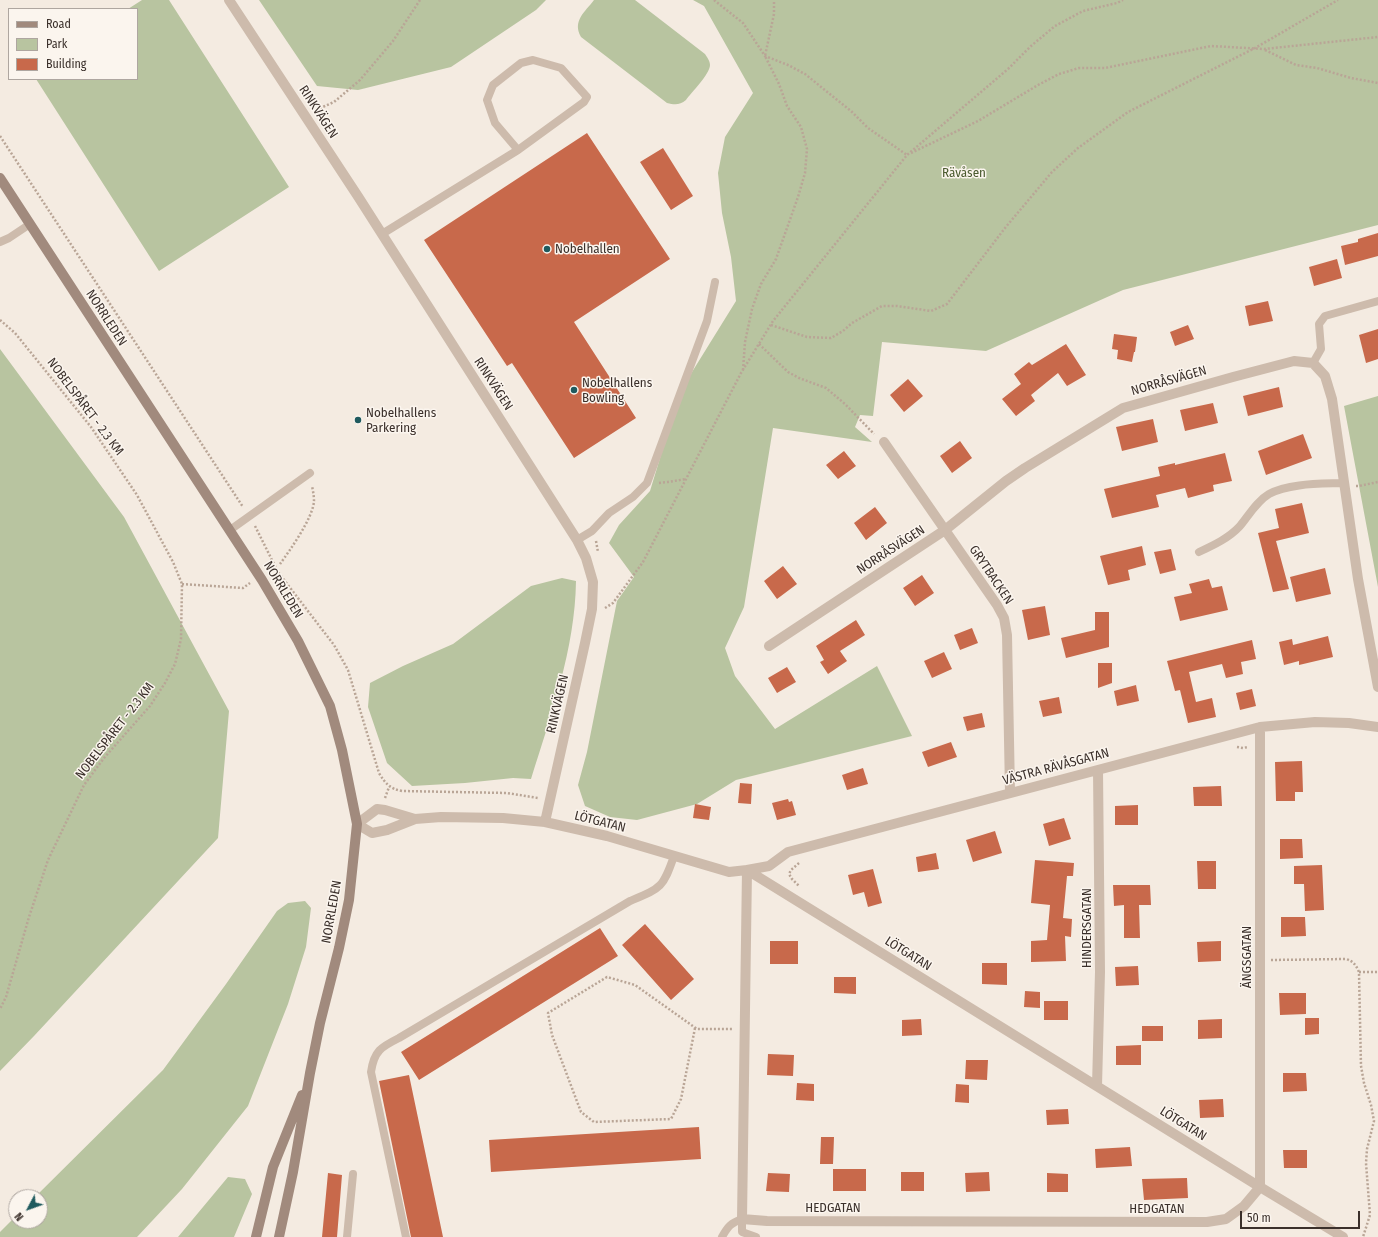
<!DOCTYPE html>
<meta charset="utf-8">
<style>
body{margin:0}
#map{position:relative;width:1378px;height:1237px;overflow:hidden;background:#f4ebe1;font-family:"Fira Sans Condensed",sans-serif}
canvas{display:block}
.legend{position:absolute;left:8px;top:8px;width:130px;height:72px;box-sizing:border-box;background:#fbf5ee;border:1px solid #aea6a0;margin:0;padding:5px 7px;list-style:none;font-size:12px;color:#3b302b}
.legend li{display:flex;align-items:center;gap:8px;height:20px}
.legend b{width:20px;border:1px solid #aea6a0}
.north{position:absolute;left:8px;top:1189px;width:40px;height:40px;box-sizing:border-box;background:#fbf5ee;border:1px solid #aea6a0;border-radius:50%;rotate:229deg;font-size:11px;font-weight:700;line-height:16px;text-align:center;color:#3b302b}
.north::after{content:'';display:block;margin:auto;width:14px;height:18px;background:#1f5a5e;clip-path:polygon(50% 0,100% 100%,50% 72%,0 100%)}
.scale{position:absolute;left:1240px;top:1211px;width:120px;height:18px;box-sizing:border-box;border:2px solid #3b302b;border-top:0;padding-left:5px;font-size:12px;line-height:14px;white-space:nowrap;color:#3b302b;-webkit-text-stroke:3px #fbf5ee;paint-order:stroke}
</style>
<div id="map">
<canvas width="1378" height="1237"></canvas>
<ul class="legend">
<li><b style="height:5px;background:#a18a7d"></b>Road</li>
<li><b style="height:11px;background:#b8c4a0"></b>Park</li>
<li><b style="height:11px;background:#c8694b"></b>Building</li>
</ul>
<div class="north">N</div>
<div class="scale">50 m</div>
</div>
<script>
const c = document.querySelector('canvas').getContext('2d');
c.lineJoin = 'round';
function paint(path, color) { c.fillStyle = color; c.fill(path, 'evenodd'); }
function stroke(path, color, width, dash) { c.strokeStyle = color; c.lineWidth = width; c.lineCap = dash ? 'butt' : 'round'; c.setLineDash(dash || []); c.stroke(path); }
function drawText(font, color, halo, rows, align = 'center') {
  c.font = font + ' "Fira Sans Condensed",sans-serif'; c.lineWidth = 3; c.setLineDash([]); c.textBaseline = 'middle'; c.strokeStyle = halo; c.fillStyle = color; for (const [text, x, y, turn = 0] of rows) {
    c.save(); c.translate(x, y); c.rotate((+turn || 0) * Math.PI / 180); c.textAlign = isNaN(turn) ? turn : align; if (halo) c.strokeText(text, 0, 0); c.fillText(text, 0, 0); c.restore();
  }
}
const green = new Path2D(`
 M142,0H169L289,187L159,271L36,79H137V9H128Z
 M259,0H546L536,10L451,67L358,90L317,86Z
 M594,0H635L705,54C707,57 710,61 710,65C710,74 691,93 686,100C680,105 675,105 667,103L581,37C572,21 585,12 594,0Z
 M693,0H1378V225L1123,290L986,351L882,342L873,416L860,415L855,427L872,442L773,428L744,607L725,648L735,676L775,729L877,666L912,736L736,780L697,804L637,820L610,817L585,806L578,785L587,752L617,601L634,577L609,543L619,525L650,491L675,409L692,372L736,301L731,257L722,213L718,173L725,137L753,93L704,6Z
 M0,349L124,517L229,711L218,838L34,1036L0,1071Z
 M1378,396V587L1344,406Z
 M562,578L576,581C575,649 551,715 531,779L513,778L465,783L412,786L387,763L368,707L370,683L403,666L453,644L531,586Z
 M305,901L311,908L306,947L288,1004L248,1106L182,1189L137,1237H0V1232L16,1216V1221H40V1197H35L163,1070L226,984L277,911L288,903Z
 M228,1177L245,1179L252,1194L234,1237H178Z`);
const building = new Path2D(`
 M587,133L670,259L574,322L636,418L574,458L512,363L507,366L424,240Z
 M663,148L693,196L671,210L640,162Z
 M1378,233V256L1345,265L1341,246L1358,242V239Z
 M1337,259L1342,278L1314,286L1309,267Z
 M1268,301L1273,321L1249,326L1245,306Z
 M1188,325L1194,339L1175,346L1170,332Z
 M1378,329V359L1366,363L1359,335Z
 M1114,334L1137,337L1135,352H1134L1132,362L1117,359L1118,350L1112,349Z
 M1066,344L1086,375L1067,386L1058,373L1031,395L1035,401L1016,416L1002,399L1021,384L1014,374L1029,362L1032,365Z
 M908,379L923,396L904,412L890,395Z
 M1279,387L1283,407L1248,416L1243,396Z
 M1213,403L1218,423L1185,431L1180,410Z
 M1153,419L1158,442L1122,451L1116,427Z
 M1303,434L1312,458L1266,475L1258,451Z
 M960,441L972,458L952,473L940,456Z
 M844,451L856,466L838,479L826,465Z
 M1225,453L1232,481L1213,485L1214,491L1188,498L1185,488L1156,495L1159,507L1112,518L1104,489L1160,476L1158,467L1175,463V465Z
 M1302,503L1309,533L1276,541L1289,589L1273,592L1258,533L1279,528L1275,509Z
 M875,507L887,523L866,540L854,523Z
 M1142,546L1146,565L1128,570L1130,580L1108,585L1100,556Z
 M1171,549L1176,570L1160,574L1154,552Z
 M783,566L797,584L777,599L764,581Z
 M1325,568L1331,594L1296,602L1290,577Z
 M922,575L934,593L915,606L903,588Z
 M1209,579L1212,588L1222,586L1228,610L1180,621L1174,597L1192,593L1189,584Z
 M1045,606L1050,635L1028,640L1022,610Z
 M1095,612H1109V647L1066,658L1061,638L1095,630Z
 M856,620L865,635L840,651L847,661L828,674L820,662L824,660L816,646Z
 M972,628L978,643L960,650L954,635Z
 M1328,636L1333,657L1299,665V661L1284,665L1279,642L1292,639L1293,645Z
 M1252,640L1256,659L1241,662L1243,674L1226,678L1222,664L1189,672L1196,702L1212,698L1216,717L1188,723L1180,690L1175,691L1167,661Z
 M944,652L952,669L932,678L924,661Z
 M1098,663H1112V683L1098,688Z
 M787,667L796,682L777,693L768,678Z
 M1136,685L1139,701L1117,706L1114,691Z
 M1252,689L1256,706L1240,710L1236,693Z
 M1059,697L1062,713L1043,717L1039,701Z
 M982,713L985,727L967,731L963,717Z
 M951,742L957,757L928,767L922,752Z
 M1302,761L1303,792H1295V801H1276L1275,762Z
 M863,768L868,784L847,790L842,775Z
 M740,783L752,784L751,804L738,803Z
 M1221,786L1222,806H1194L1193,787Z
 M788,799L789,802L792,801L796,815L777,820L772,803Z
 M695,804L711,807L709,820L693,818Z
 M1138,805V825H1115V806Z
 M1064,818L1071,839L1049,846L1043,824Z
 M995,831L1002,853L973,862L966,840Z
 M1280,839H1302L1303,858L1280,859Z
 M936,853L939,869L918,872L916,857Z
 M1035,860L1074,863L1073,876H1067L1063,918L1072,919L1071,937L1065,936L1066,961L1031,962V941L1047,940L1050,905L1031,903Z
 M1197,861H1216V889H1198Z
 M1322,865L1324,910L1305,911L1304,884H1294V866Z
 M873,869L882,903L868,907L864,892L853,895L848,875Z
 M1113,885H1150L1151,905H1139L1140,938H1124V905L1114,906Z
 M1281,917H1305L1306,936L1281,937Z
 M645,924L694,979L671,1000L622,945Z
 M600,928L618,956L419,1080L401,1052Z
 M770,941H798V964H770Z
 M1221,941V961L1198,962L1197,942Z
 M982,963H1007V985L982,984Z
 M1138,966L1139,985L1116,986L1115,967Z
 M834,977H856V994L834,993Z
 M1025,991L1040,992V1008L1024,1007Z
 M1279,993H1306V1014L1280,1015Z
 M1044,1001H1068V1020H1044Z
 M1305,1018H1319V1034L1305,1035Z
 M921,1019L922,1035L902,1036V1020Z
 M1222,1019V1038L1198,1039V1020Z
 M1142,1026H1163V1041H1142Z
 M1141,1045V1065H1116V1046Z
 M768,1054L794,1055L793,1076L767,1075Z
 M966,1060H988L987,1080L965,1079Z
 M1283,1073H1306L1307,1091L1283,1092Z
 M409,1075L443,1237H411L379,1081Z
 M797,1083L814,1084V1101L796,1100Z
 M956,1084L969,1085V1103L955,1102Z
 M1223,1099L1224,1117L1200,1118L1199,1100Z
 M1068,1109L1069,1124L1047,1125L1046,1110Z
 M699,1127L701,1159L491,1172L489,1140Z
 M821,1137H834L833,1164H820Z
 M1130,1147L1132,1166L1096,1168L1095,1149Z
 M1283,1150H1307V1168H1284Z
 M833,1169H866V1191H833Z
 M901,1172H924V1191H901Z
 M989,1172L990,1191L966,1192L965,1173Z
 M328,1173L342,1175L337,1237H322Z
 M768,1173L790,1174L789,1192L766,1191Z
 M1047,1173L1068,1174V1192H1047Z
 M1187,1178L1188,1198L1144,1200L1142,1179Z`);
const path = new Path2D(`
 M714,0L743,23L765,56L788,65L805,74L851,111L868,128L907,155
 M1265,50L1296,65L1317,68L1351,78L1378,83
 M316,110L334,102L360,80L393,41L420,0
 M0,136L243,507
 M911,153L978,121L1038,85L1059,74L1079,68H1105L1211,46L1264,49L1378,37
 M0,320L15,333L91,427L137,495L173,562L182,584L181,639L175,664L165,683L150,706L104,758L84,785L71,812L48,860L29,917L6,997L0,1009
 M771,325L807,337L831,338L843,331L852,323L882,306H897L931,311L947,304L1005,228L1052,172L1078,148L1128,112L1255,48L1338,0
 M759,344L788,372L799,378L826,388L845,404L874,434
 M743,370L745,342L752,309L761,284L776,259L798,197L805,173L807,149L801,127L787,106L779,84L765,56L774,14V0
 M659,483L668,482L686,479
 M1356,486H1359L1378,482
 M255,526L278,572L334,645L348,670L379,773C385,783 390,789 402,791L507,793L538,798
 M596,541L598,552
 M280,564C290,550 313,518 314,501C314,496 313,491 312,486
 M182,584L243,588L250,583
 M605,608L613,603L643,562L741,373L773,321L907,155L1008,69L1031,46L1055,26L1083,11L1117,3L1123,0
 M1237,747L1243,748L1248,747
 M385,798L389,787
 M799,863L791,870L789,874L792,879L799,886
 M1271,960L1346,959C1353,961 1356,965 1359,972L1361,1066L1364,1083L1371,1105L1374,1121L1367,1149L1366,1163L1370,1215L1363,1237
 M1359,972H1378
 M695,1028L681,1099L671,1119L594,1122L581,1112L552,1035L548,1013L607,977L635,985L697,1029H733`);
const lane = new Path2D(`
 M382,234L518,150L584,102L587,97L561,68L533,60L521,63L493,85L487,100L495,123L518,150
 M0,242L9,238L30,224
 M1313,363L1321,349L1319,324L1325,316L1378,301
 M230,530L310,473
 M577,540L592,531L609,513L633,497L647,483L707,321L715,282
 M1199,552C1214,545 1229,538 1240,526C1249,515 1257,501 1269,494C1289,483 1321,484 1344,483
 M347,1237L353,1174
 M406,1237L371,1072C374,1051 381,1047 399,1038L630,901C661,888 663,888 674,856
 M722,1237C728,1226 731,1223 742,1219V1232L756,1237`);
const street = new Path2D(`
 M229,0L359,198L577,540L586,558L593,582L592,609L585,643L545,822
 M884,442L997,605L1004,618L1007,635L1010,792
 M769,646L945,530L1006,481L1025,468L1123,408L1233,377L1294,361L1313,363L1325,376L1332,399L1358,579L1378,687
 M1260,727V1187L1244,1206L1226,1219L1207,1222L767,1221L742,1219L747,870L769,866L788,852L1260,727L1315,722L1349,723L1378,727
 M415,819L385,810L377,809L357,824L372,833L387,830L415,819L441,817L503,818L545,822L607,836L729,872L747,870L1260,1187L1343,1237
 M1097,1086L1100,972L1098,770`);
const secondary = new Path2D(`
 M0,178L262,580L298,641L330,706L342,750L357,824L349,900L339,948L320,1023L310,1073L293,1172L279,1237
 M256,1237L273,1167L302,1095`);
const markers = [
 [547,249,4,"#1f5a5e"],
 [574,390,4,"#1f5a5e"],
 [358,420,4,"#1f5a5e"]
];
const streetNames = [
 ["RINKVÄGEN",318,112,57],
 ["NORRLEDEN",106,318,57],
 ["NORRÅSVÄGEN",1169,381,-16],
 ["RINKVÄGEN",493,384,57],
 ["NOBELSPÅRET - 2.3 KM",85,407,53],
 ["NORRÅSVÄGEN",891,550,-33],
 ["GRYTBACKEN",991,575,56],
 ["NORRLEDEN",283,590,59],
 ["RINKVÄGEN",558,704,-77],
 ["NOBELSPÅRET - 2.3 KM",115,731,-52],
 ["VÄSTRA RÄVÅSGATAN",1056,767,-15],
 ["LÖTGATAN",600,822,14],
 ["NORRLEDEN",332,912,-80],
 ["HINDERSGATAN",1087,928,-90],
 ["LÖTGATAN",908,954,32],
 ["ÄNGSGATAN",1247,957,-90],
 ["LÖTGATAN",1183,1124,32],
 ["HEDGATAN",833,1208],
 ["HEDGATAN",1157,1209]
];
const parkNames = [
 ["Rävåsen",964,173]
];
const poiNames = [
 ["Nobelhallen",555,249],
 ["Nobelhallens",582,383],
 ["Bowling",582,398],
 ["Nobelhallens",366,413],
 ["Parkering",366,428]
];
paint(green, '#b8c4a0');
paint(building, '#c8694b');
stroke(path, '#b9a596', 2.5, [2, 2]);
stroke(lane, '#cdbbac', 8);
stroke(street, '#cdbbac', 10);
stroke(secondary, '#a18a7d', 10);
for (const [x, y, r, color] of markers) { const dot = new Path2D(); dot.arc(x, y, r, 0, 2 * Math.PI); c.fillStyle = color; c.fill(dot); stroke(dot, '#fbf5ee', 1.5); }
drawText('13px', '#3b302b', '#fbf5ee', streetNames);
drawText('13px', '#4a5a2e', '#fbf5ee', parkNames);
drawText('13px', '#3b302b', '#fbf5ee', poiNames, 'left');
</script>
